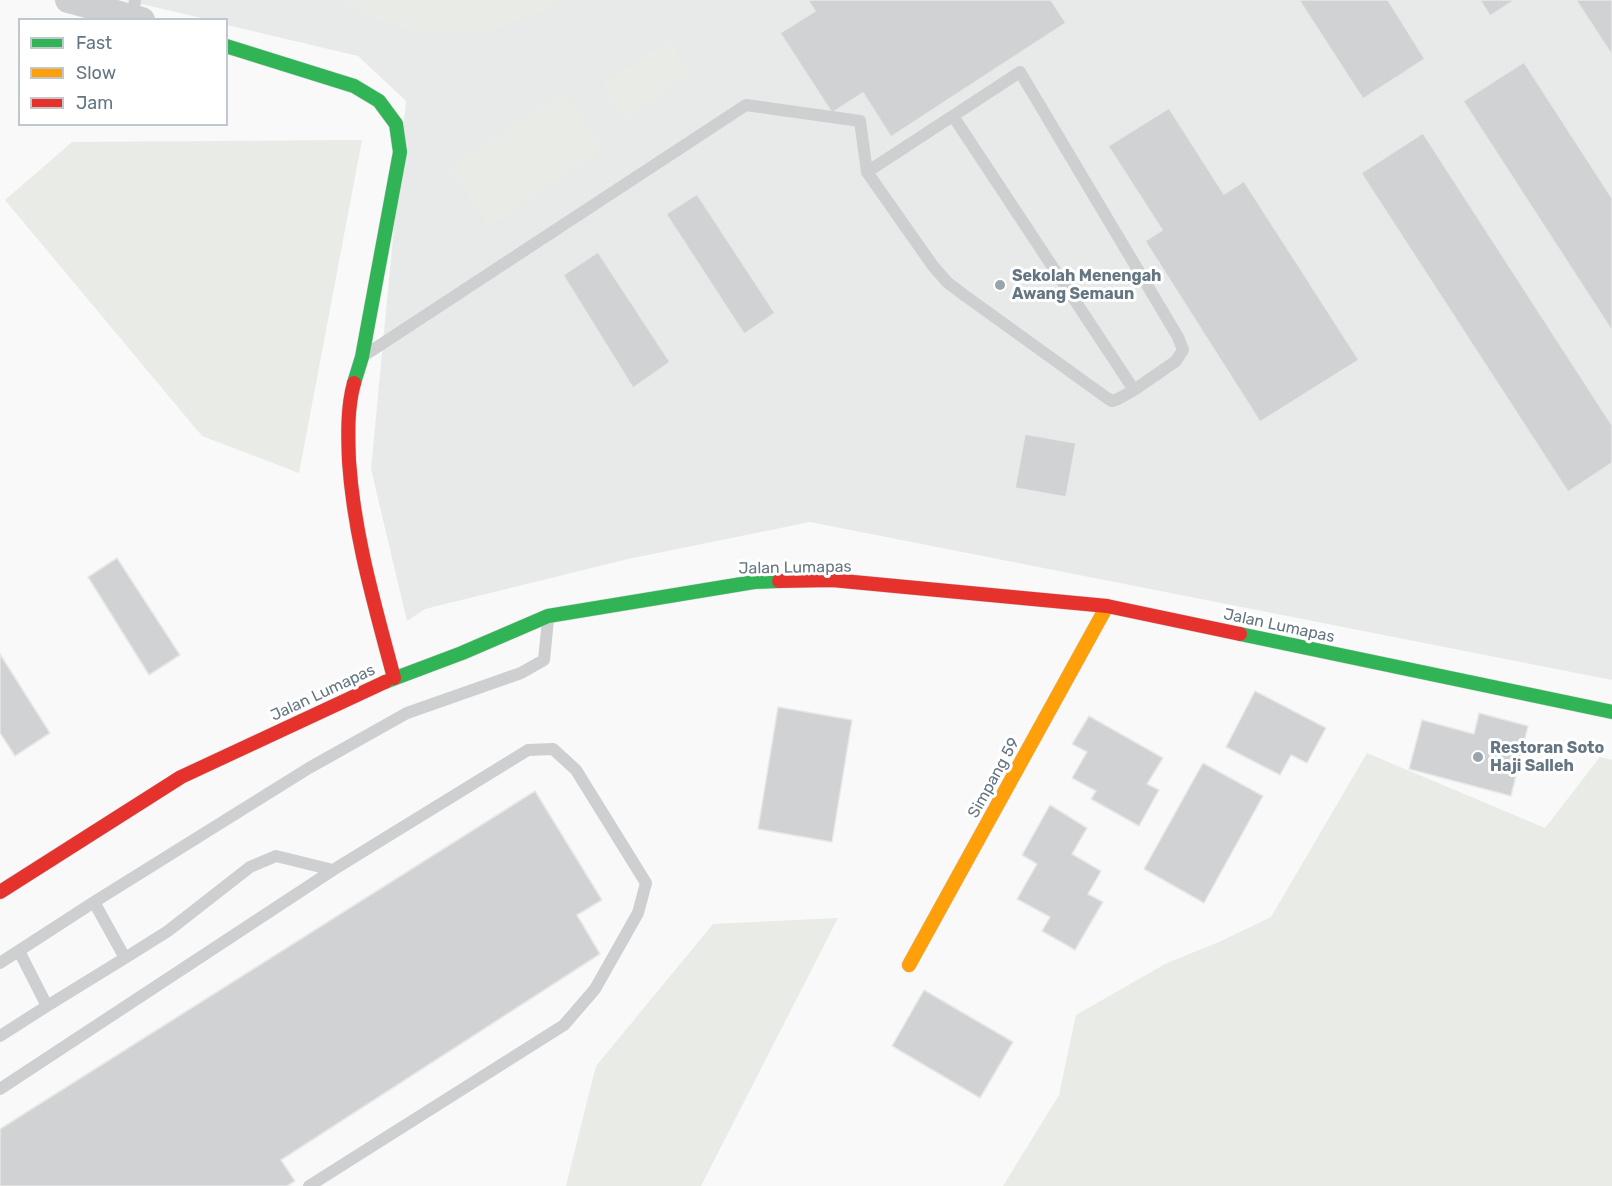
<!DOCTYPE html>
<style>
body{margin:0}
#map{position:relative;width:1612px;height:1186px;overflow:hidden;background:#f9f9f9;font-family:Rubik,sans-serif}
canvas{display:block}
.legend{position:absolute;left:18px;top:18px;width:210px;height:108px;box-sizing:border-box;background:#fff;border:2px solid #c1c8cd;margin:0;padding:8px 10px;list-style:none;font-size:18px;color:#657683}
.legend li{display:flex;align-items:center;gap:12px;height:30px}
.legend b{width:30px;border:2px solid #c1c8cd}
</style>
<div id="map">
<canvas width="1612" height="1186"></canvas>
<ul class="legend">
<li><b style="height:8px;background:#30b455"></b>Fast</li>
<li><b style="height:8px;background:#ff9f0a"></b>Slow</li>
<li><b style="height:8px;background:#e5322d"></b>Jam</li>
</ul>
</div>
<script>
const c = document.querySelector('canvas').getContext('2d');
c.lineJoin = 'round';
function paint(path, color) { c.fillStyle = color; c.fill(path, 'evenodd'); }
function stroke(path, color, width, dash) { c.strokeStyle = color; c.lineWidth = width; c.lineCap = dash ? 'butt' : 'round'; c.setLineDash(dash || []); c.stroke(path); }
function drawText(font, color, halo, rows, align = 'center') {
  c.font = font + ' Rubik,sans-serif'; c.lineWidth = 6; c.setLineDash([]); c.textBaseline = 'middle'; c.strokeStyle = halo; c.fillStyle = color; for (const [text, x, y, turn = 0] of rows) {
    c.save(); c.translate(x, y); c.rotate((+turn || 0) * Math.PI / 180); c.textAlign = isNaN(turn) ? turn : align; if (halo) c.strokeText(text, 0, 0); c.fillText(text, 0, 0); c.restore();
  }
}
const built = new Path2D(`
 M124,0H1612V680L810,522L628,559L425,609L407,621L371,469L406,101L358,56L227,25L226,20L206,19Z`);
const green = new Path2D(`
 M341,0H560L543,11L488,32L422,34L359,14Z
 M669,40L692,75L624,119L601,84Z
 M564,90L604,149L489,227L449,168Z
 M362,140L299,473L202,436L5,200L72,142Z
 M1367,753L1545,828L1600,757L1612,760V1186H1003L1059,1095L1076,1015L1167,963L1219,942L1271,917Z
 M838,918L701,1186H566L596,1066L713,924Z`);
const building = new Path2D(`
 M808,0H1051L1066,23L891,137L863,93L832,113L780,33L815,11Z
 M1299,0H1388L1425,59L1363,99Z
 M1480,0H1515L1490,16Z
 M1576,0H1612V55Z
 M1524,62L1612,198V331L1463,101Z
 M1169,108L1224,194L1244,181L1359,360L1260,422L1145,241L1162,230L1108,146Z
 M1423,133L1612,425V463L1568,492L1361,173Z
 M697,194L775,313L744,334L666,214Z
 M598,252L670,362L633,388L563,275Z
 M1025,434L1076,443L1066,497L1015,488Z
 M117,558L180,655L149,675L88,577Z
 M0,654L50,733L15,756L0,733Z
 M1255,691L1326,728L1307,763L1291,755L1280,775L1226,747Z
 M778,707L852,720L832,842L758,829Z
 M1479,713L1528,726L1511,796L1409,769L1422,720L1474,734Z
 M1089,716L1163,758L1147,784L1159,790L1139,826L1091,799L1096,791L1072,778L1087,752L1072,744Z
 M1203,763L1263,796L1204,903L1144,869Z
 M535,791L602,900L577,915L600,954L281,1160L295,1181L287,1186H0V1129Z
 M1050,805L1087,828L1072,854L1101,871L1088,894L1103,902L1075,950L1042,931L1050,917L1017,899L1037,864L1022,855Z
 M924,990L1013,1042L980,1098L892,1046Z`);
const lane = new Path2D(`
 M133,17L135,0
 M953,116L1134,390
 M368,353L746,105L860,121L867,172L933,266L947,282L964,295L1107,398L1112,401L1118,399L1134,390L1176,361L1183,350L1178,337L1020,72L867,172
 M94,902L125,958L168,931L250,867L276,856L333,870L528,750L553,749L576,770L646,883L638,913L595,989L564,1025L309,1186
 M0,963L94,902L309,768L407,713L521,673L544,660L548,620
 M47,1006L125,958
 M0,1036L47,1006L19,951
 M0,1089L333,870`);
const street = new Path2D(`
 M68,0L142,20`);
const fast = new Path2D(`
 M226,46L354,86L379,101L396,124L400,152L362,357L354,383
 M1240,634L1612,712
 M385,682L462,653L548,616L754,582L779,581`);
const slow = new Path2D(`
 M909,965L1107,606`);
const jam = new Path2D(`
 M354,383C347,408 348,436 349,461C354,536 375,606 394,678
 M779,581L832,580L1107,606L1240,634
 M0,892L181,777L385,682`);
const markers = [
 [1000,285,6,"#99a4ac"],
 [1478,757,6,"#99a4ac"]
];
const poiNames = [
 ["Sekolah Menengah",1012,276],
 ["Awang Semaun",1012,294],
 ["Restoran Soto",1490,748],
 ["Haji Salleh",1490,766]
];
const streetNames = [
 ["Jalan Lumapas",795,568,-1],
 ["Jalan Lumapas",1279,626,12],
 ["Jalan Lumapas",323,693,-25],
 ["Simpang 59",994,778,-61]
];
paint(built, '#e8e9e9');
paint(green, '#e8ebe6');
paint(building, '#d0d2d3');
stroke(building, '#e8e8e8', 1.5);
stroke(fast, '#d5d6d7', 15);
stroke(slow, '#d5d6d7', 15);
stroke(jam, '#d5d6d7', 15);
stroke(lane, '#cecfd0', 12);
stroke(street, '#cecfd0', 26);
stroke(fast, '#30b455', 14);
stroke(slow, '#ff9f0a', 14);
stroke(jam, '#e5322d', 14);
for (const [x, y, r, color] of markers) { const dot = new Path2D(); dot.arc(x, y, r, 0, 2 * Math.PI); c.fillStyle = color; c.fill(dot); stroke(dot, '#fff', 2); }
drawText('bold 16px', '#657683', '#fff', poiNames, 'left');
drawText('16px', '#657683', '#fff', streetNames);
</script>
